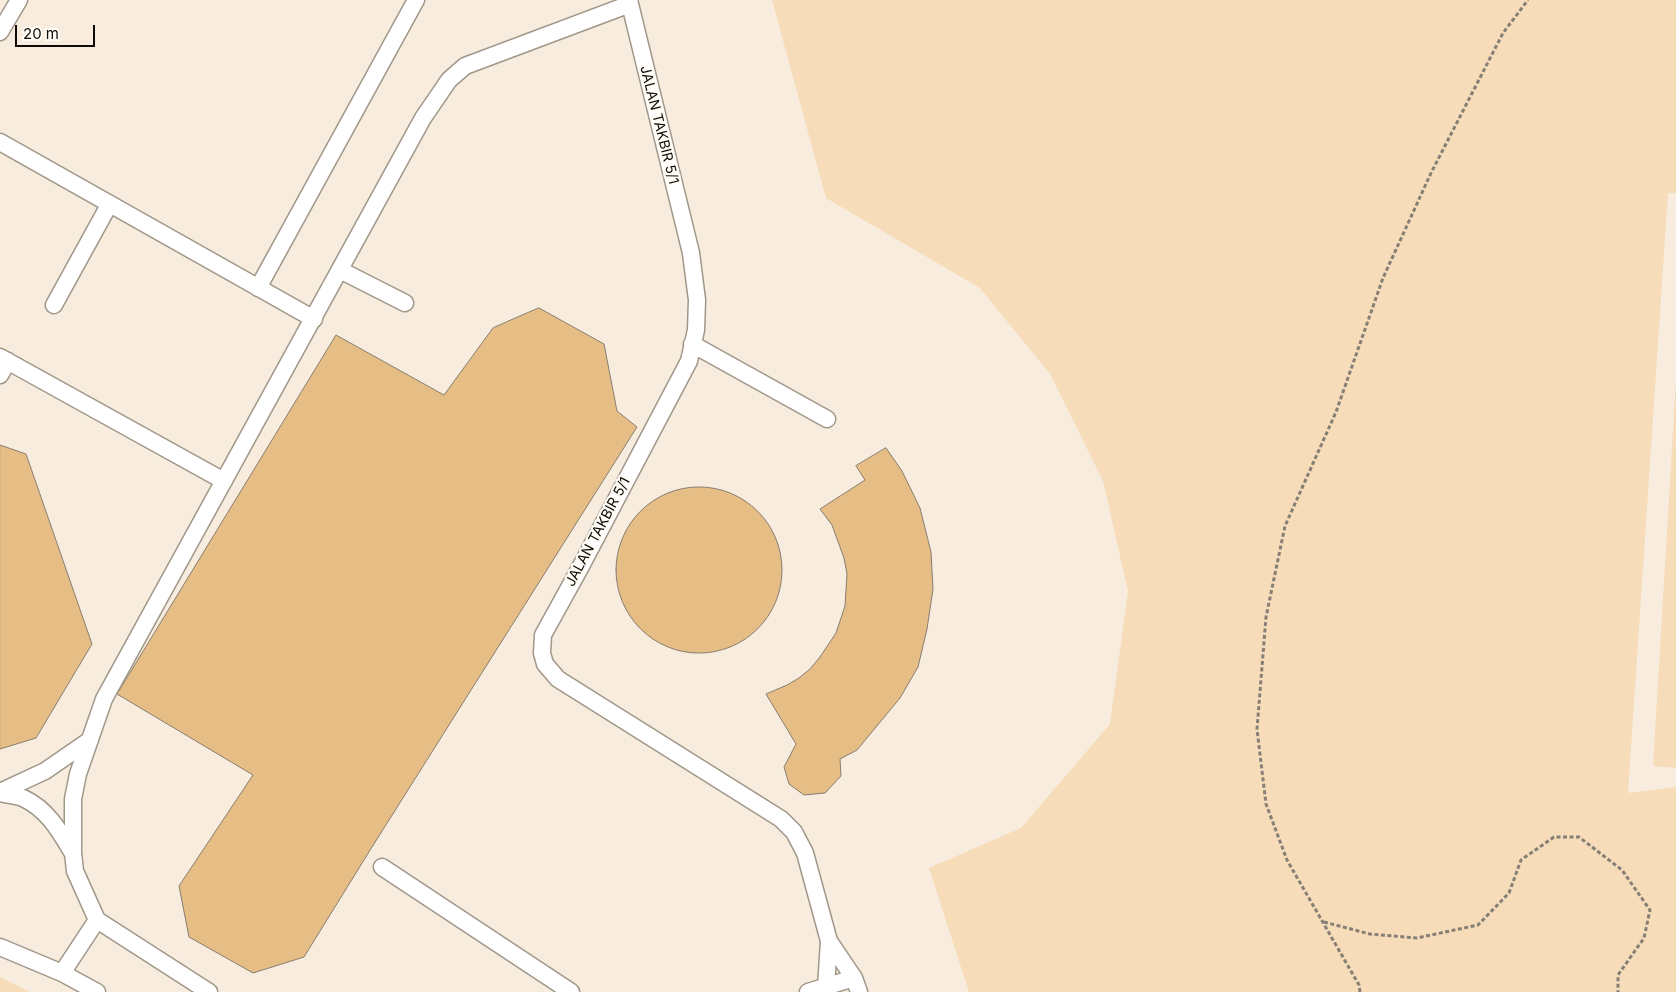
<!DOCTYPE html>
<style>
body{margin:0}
#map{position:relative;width:1676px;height:992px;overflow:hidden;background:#f7ecde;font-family:Inter,sans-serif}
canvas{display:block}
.scale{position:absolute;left:15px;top:25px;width:80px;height:22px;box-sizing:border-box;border:2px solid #0e0b06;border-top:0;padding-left:6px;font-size:15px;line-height:18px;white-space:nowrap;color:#0e0b06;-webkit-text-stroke:4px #fffbf5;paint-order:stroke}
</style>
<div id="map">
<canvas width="1676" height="992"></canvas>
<div class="scale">20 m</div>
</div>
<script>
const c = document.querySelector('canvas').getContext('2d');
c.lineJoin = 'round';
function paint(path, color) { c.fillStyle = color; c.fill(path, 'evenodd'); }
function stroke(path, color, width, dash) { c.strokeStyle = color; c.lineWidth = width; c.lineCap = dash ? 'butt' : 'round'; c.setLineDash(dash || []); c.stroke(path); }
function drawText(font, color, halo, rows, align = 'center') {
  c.font = font + ' Inter,sans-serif'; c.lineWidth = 4.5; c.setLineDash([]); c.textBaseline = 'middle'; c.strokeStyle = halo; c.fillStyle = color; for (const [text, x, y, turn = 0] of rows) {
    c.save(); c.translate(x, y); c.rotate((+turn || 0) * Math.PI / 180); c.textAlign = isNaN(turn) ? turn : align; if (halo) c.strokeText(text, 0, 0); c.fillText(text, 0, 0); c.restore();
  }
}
const green = new Path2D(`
 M772,0H1676V193H1668L1628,793L1676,787V992H969L929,868L1021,828L1110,724L1128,591L1103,481L1050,374L980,288L826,198Z
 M1676,381V768L1653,766Z
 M0,977L30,992H0Z`);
const building = new Path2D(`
 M539,308L604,344L617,411L637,427L372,847L304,957L253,973L189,937L179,886L253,775L117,694L336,335L444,395L493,328Z
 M0,445L26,454L92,644L36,738L0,749Z
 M886,448L902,471L920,508L931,552L933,589L927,629L918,667L900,698L857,750L840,759L841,776L825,793L804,795L789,784L784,767L796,744L766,694L787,685L799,678L810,669L820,657L836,633L845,606L847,574L844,558L832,525L820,509L865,480L856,466Z
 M616 570a83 83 0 1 1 166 0a83 83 0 1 1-166 0Z`);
const path = new Path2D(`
 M1324,922L1370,934L1417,938L1478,925L1509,893L1521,860L1554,837H1579L1622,870L1650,910L1644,938L1618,975V992
 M1360,992L1359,985L1287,860L1266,804L1257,729L1266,617L1285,526L1336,412L1383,278L1431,173L1503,33L1528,0`);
const lane = new Path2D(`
 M629,0L691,253L697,300L696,330L689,361L580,568L543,635L542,653L545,664L558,679L781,819L794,832L805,853L829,941L854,978L859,992
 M0,32L19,0
 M0,142L314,319
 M340,270L405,303
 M258,288L416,0
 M54,305L109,205
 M692,344L827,419
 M0,357L224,481
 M0,375L8,361
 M0,792L45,771L90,740
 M0,793C7,795 16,795 23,798C47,809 59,830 72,852
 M382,867L571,992
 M0,947L62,973L97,992
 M62,973L97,920
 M209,992L97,920L75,871L73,853V799L78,774L104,699L423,118L449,80L465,66L630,4
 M808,992L854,978
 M827,992L826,987L829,941`);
const streetNames = [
 ["JALAN TAKBIR 5/1",659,125,76],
 ["JALAN TAKBIR 5/1",598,532,-62]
];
paint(green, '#f6dcb8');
paint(building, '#e5bd85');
stroke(building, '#877d70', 1);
stroke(lane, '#a19789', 19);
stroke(path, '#867f75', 3, [4, 2.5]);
stroke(lane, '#fff', 16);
drawText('14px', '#0e0b06', '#fffbf5', streetNames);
</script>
